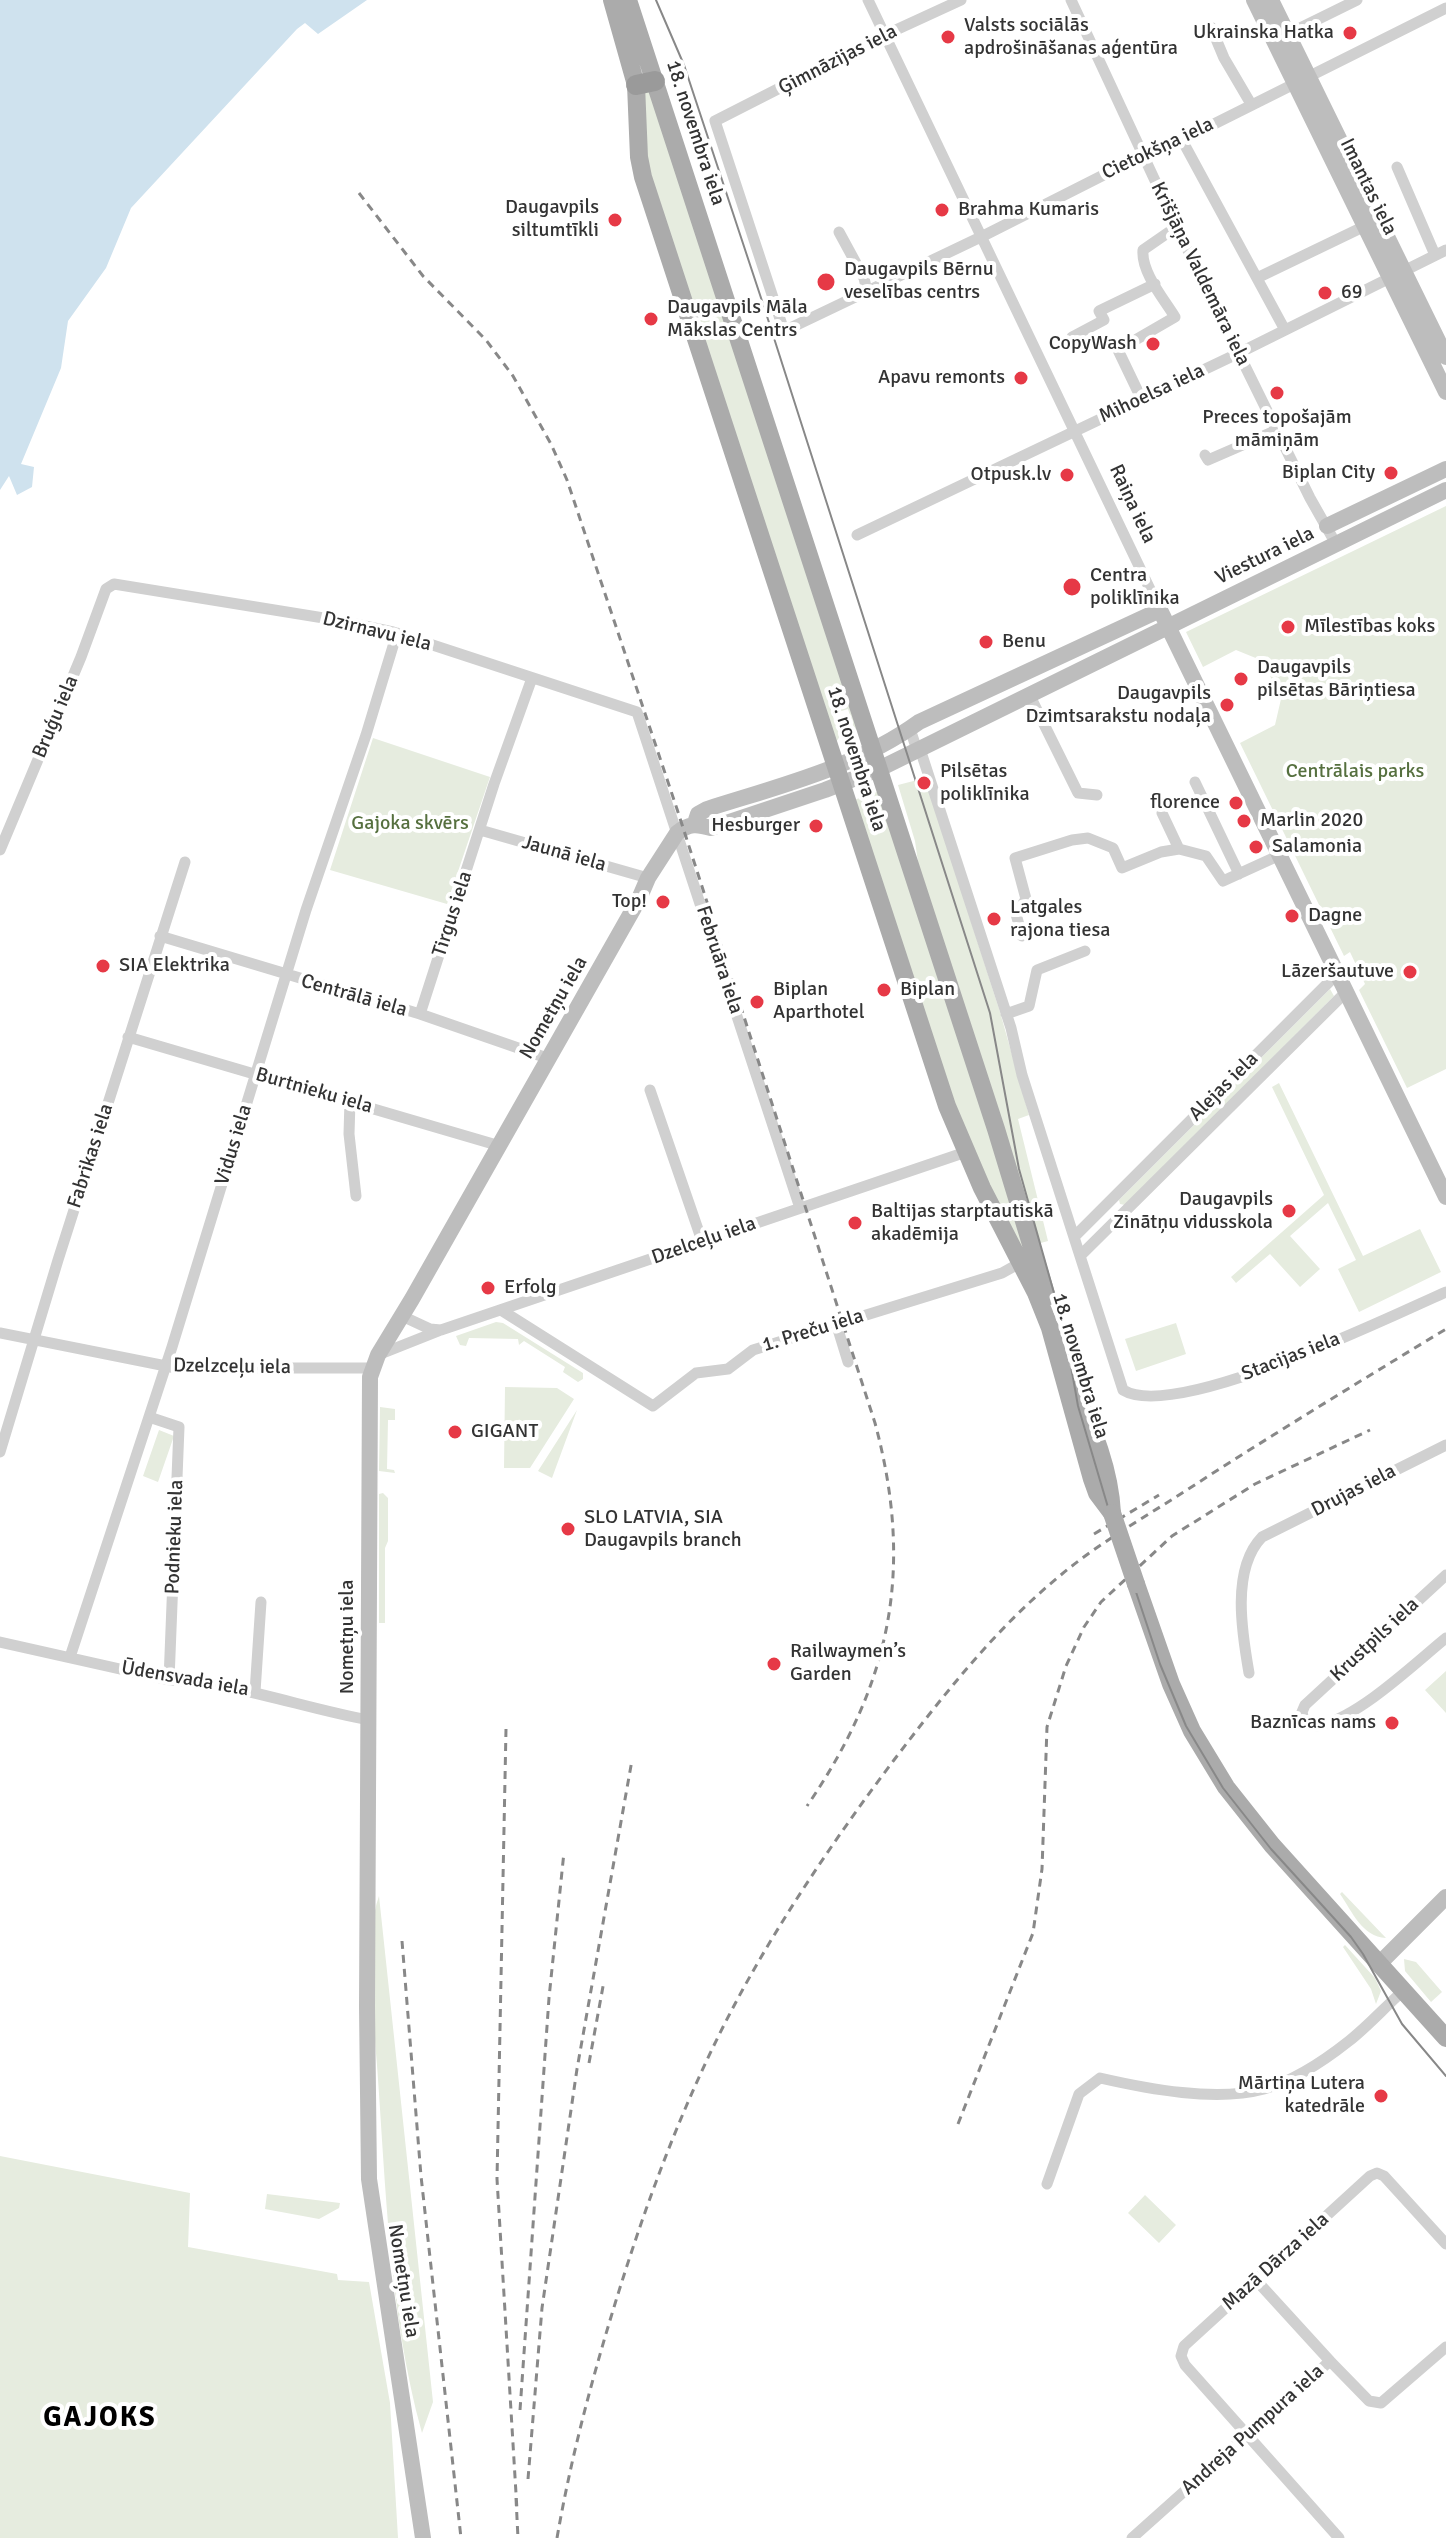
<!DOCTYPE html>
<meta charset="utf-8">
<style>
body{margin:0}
canvas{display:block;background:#fff}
</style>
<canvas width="1446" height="2538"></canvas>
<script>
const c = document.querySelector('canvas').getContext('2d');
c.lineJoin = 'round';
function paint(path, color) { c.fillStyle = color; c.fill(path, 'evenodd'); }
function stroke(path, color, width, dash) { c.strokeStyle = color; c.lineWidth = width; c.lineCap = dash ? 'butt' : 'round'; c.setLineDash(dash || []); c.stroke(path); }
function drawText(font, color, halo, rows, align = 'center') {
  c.font = font + ' Signika,sans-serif'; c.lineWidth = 8; c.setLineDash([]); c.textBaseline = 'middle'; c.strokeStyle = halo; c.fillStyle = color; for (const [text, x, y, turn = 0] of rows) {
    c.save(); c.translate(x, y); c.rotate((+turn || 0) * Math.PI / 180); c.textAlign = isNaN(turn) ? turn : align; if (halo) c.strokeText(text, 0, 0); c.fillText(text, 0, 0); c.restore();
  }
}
const green = new Path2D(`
 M649,91L858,730L854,729L848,709L832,714L840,736L835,744L648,165L644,94Z
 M1446,506V1069L1407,1088L1359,990L1365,984L1350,952L1344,956L1240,743L1275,725L1281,699L1263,661L1236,650L1203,667L1186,632Z
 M373,738L490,777L447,904L330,870Z
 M925,778L1000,1012L1029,1115L1018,1119L1048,1241L1037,1244L919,869L915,841L898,785Z
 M879,791L1026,1246L1020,1249L965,1134L854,800Z
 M1330,989L1334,996L1125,1205L1120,1204L1119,1200Z
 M1279,1083L1363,1256L1420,1229L1441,1272L1359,1312L1338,1269L1356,1260L1328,1203L1290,1236L1320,1269L1300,1287L1270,1254L1236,1283L1231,1277L1324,1195L1272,1087Z
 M496,1322L503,1323L583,1373V1379L578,1382L563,1372L565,1367L524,1341L519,1345L518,1339L469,1338L466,1346L460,1345L456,1336Z
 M1176,1323L1186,1354L1136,1371L1125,1339Z
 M505,1387L557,1388L574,1399L530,1468H504Z
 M380,1407L395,1409V1420H388L387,1469L394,1470L395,1473L379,1471Z
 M577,1410L552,1478L538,1471Z
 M159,1430L174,1436L158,1482L143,1476Z
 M383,1493L388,1498V1541L385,1548V1623H379V1494Z
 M1446,1671V1713L1425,1690Z
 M1342,1892L1386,1938C1362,1937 1352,1911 1340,1894Z
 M379,1896L433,2402L422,2433C389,2313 386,2189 377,2065C374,2021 364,1936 379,1896Z
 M1345,1945L1375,1978L1381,1991L1376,2004L1371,1989L1343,1947Z
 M1404,1959L1416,1962L1442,1992L1431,2002L1405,1971Z
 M0,2156L190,2193L188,2247L337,2274L338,2280L369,2282L390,2403L398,2538H0Z
 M267,2194L340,2203L339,2208L319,2219L265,2209Z
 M1145,2195L1176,2225L1159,2243L1128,2213Z`);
const water = new Path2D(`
 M0,0H367L318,34L305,23L297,29L131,208L106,268L68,321L61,368L21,464L34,467L32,487L17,495L9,476L0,490Z`);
const street = new Path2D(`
 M868,0L1160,610
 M961,0L874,40L715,121L784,331L985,235L1153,150L1182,140L1446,8
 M1071,0L1178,230L1310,498L1336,544
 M1211,27L1224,58L1251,104
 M1288,34L1357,0
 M1182,140L1285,330
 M1397,167L1435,255
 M839,232L864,278L867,291
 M1257,278L1365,226
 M1072,337L1104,320L1099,311L1155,284
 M1141,398L1118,350L1175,317C1164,299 1141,272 1143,250L1169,232L1178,230
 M1205,455L1208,460L1277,430
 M857,535L1239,353L1446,250
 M1029,694L1078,793L1097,795
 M910,729L915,744L920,749L982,939L1011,1028L1022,1075L1123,1390C1175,1422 1389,1317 1446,1292
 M1195,782L1239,874
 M1162,813L1179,849
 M480,830L648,878
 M0,850L81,657L106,589L114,584L336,620L393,632L637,712L800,1208
 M160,936L420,1014L547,1058
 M1022,936L1016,914L1026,899L1015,858L1072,840L1088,838L1113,848L1122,868L1161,852L1179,849L1206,856L1223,881L1280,855
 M420,1014L494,784L532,678
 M1006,1014L1029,1006L1037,970L1085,951
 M128,1037L500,1146
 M650,1090L702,1241
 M350,1101L349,1134L356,1196
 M1074,1237L1338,973
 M1080,1256L1346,992
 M501,1310L653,1406L696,1373L728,1369L753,1350L1002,1273L1020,1263
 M402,1316L430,1329L441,1330
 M836,1323L848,1362
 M0,1333L176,1368H372
 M378,1355L441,1330L966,1152
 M149,1417L179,1427L169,1680
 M0,1452L58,1260L185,862
 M1446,1575L1305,1705L1302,1712L1304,1721C1309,1725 1314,1727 1321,1725C1360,1716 1414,1664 1446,1638
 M0,1642L169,1680C238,1683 302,1708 369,1720
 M70,1657L172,1347L306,910L366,735L397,633
 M1249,1673C1242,1633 1231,1569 1262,1537L1446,1445
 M255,1692L261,1602
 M1047,2184L1079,2094L1100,2078C1148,2089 1216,2102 1264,2089C1294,2081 1325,2060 1349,2041C1368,2026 1385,2007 1403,1991
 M1256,2280L1330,2361
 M1132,2538L1330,2361L1369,2401L1381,2403L1446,2347
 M1339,2538L1185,2365L1181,2356L1184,2346L1370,2176L1377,2173L1384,2176L1446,2244`);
const secondary = new Path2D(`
 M1254,0L1446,392
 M1271,0L1446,357
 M1327,526L1446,469
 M695,823L698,814L707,809C779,786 857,767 919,722L1160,610L1446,1197
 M1379,1964L1446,1897
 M423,2538L369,2179L367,2006L370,1377L378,1355L412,1299L639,899L648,878L677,833C689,823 697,824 711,828L825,790L879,769L1446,490`);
const primary = new Path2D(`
 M612,0L636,85L639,157L643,177L947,1106L982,1188L1036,1293L1050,1328L1092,1479L1097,1493L1112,1513
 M628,0L996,1129L1047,1297
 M1076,1390C1093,1430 1110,1470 1112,1513
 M1136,1584L1171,1684L1192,1731L1226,1787L1272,1845L1446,2038`);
const highway = new Path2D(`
 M636,85L655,81`);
const tram = new Path2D(`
 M656,0L684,65L765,310L990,1013L1019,1169L1065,1332L1078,1406L1110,1514L1160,1664L1186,1726L1223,1788L1271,1849L1351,1937L1363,1954L1402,2024L1446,2076`);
const rail = new Path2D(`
 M359,193L423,276L486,340L513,376L551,444L567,480L677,809L875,1423C914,1568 892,1682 807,1806
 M1094,1534L1159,1495
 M506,1729L497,2179L517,2510
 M402,1941L421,2176L461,2538
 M589,2063L604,1981
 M958,2124L1033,1933L1042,1869L1047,1727L1066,1666L1084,1627L1101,1602L1172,1536L1255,1484L1370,1430
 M520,2410L549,1998L564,1852
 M528,2479L542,2308L577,2069L632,1760
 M516,2498L518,2538
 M557,2538C570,2463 589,2390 611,2317C645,2204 686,2093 743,1989C787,1909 839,1833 894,1760C945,1693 997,1627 1062,1574C1098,1544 1140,1520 1179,1495C1267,1438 1357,1383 1446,1329`);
const primaryBridge = new Path2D(`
 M1112,1513L1136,1584`);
const markers = [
 [1350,33,8,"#e63946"],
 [948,37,8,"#e63946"],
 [942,210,8,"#e63946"],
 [615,220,8,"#e63946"],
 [826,282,10,"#e63946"],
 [1325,293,8,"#e63946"],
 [651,319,8,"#e63946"],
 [1153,344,8,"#e63946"],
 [1021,378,8,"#e63946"],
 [1277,393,8,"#e63946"],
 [1391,473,8,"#e63946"],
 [1067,475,8,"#e63946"],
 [1072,587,10,"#e63946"],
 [1288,627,8,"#e63946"],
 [986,642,8,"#e63946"],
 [1241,679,8,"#e63946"],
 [1227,705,8,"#e63946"],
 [924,783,8,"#e63946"],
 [1236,803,8,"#e63946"],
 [1244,821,8,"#e63946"],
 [816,826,8,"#e63946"],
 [1256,847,8,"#e63946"],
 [663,902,8,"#e63946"],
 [1292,916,8,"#e63946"],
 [994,919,8,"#e63946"],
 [103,966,8,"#e63946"],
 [1410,972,8,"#e63946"],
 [884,990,8,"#e63946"],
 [757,1002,8,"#e63946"],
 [1289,1211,8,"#e63946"],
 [855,1223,8,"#e63946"],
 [488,1288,8,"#e63946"],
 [455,1432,8,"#e63946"],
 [568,1529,8,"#e63946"],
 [774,1664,8,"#e63946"],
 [1392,1723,8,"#e63946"],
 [1381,2096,8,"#e63946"]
];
const poiNames = [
 ["Valsts sociālās",964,26],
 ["apdrošināšanas aģentūra",964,49],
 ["Ukrainska Hatka",1334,33,"right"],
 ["Daugavpils",599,208,"right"],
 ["siltumtīkli",599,231,"right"],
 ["Brahma Kumaris",958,210],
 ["Daugavpils Bērnu",844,270],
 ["veselības centrs",844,293],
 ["69",1341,293],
 ["Daugavpils Māla",667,308],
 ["Mākslas Centrs",667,331],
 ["CopyWash",1137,344,"right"],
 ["Apavu remonts",1005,378,"right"],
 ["Preces topošajām",1277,418,"center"],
 ["māmiņām",1277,441,"center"],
 ["Biplan City",1375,473,"right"],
 ["Otpusk.lv",1051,475,"right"],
 ["Centra",1090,576],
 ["poliklīnika",1090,599],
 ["Mīlestības koks",1304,627],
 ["Benu",1002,642],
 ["Daugavpils",1257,668],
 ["pilsētas Bāriņtiesa",1257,691],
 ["Daugavpils",1211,694,"right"],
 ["Dzimtsarakstu nodaļa",1211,717,"right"],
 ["Pilsētas",940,772],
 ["poliklīnika",940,795],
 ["florence",1220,803,"right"],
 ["Marlin 2020",1260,821],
 ["Hesburger",800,826,"right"],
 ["Salamonia",1272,847],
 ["Top!",647,902,"right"],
 ["Latgales",1010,908],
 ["rajona tiesa",1010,931],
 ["Dagne",1308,916],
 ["SIA Elektrika",119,966],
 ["Lāzeršautuve",1394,972,"right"],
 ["Biplan",773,990],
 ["Aparthotel",773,1013],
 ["Biplan",900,990],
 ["Daugavpils",1273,1200,"right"],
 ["Zinātņu vidusskola",1273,1223,"right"],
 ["Baltijas starptautiskā",871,1212],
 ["akadēmija",871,1235],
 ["Erfolg",504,1288],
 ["GIGANT",471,1432],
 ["SLO LATVIA, SIA",584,1518],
 ["Daugavpils branch",584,1541],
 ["Railwaymen’s",790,1652],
 ["Garden",790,1675],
 ["Baznīcas nams",1376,1723,"right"],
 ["Mārtiņa Lutera",1365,2084,"right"],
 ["katedrāle",1365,2107,"right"]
];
const streetNames = [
 ["Ģimnāzijas iela",838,60,-27],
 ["18. novembra iela",695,133,72],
 ["Cietokšņa iela",1158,149,-25],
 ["Imantas iela",1368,187,64],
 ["Krišjāņa Valdemāra iela",1200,274,64],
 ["Mihoelsa iela",1152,394,-25],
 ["Raiņa iela",1132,504,65],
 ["Viestura iela",1265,556,-26],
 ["Dzirnavu iela",377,632,14],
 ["Bruģu iela",56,717,-67],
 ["18. novembra iela",856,759,72],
 ["Jaunā iela",564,854,16],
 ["Tirgus iela",453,914,-72],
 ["Februāra iela",719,960,72],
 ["Centrālā iela",354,996,16],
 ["Nometņu iela",554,1008,-60],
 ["Alejas iela",1224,1087,-45],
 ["Burtnieku iela",314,1091,16],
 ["Vidus iela",234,1145,-73],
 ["Fabrikas iela",91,1156,-72],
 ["Dzelceļu iela",704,1241,-19],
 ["1. Preču iela",813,1331,-17],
 ["Stacijas iela",1291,1357,-21],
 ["18. novembra iela",1080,1366,73],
 ["Dzelzceļu iela",232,1367,1],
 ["Drujas iela",1354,1491,-27],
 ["Podnieku iela",175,1537,-88],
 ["Nometņu iela",348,1637,-90],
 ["Krustpils iela",1375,1640,-43],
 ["Ūdensvada iela",185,1679,10],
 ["Mazā Dārza iela",1276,2262,-42],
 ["Nometņu iela",403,2281,81],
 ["Andreja Pumpura iela",1253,2430,-42]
];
const parkNames = [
 ["Centrālais parks",1355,772],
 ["Gajoka skvērs",410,824]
];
const districtNames = [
 ["GAJOKS",100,2419]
];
paint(green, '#e6ecdf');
paint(water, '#cfe2ee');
stroke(street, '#d0d0d0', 11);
stroke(secondary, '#bdbdbd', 16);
stroke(primary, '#ababab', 18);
stroke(highway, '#9a9a9a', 20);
stroke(tram, '#888', 2);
stroke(rail, '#888', 3, [8, 6]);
stroke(primaryBridge, '#ababab', 18);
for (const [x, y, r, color] of markers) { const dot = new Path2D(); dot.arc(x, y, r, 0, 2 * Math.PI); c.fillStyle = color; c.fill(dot); stroke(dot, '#fff', 3); }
drawText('20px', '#333', '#fff', poiNames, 'left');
drawText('20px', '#333', '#fff', streetNames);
drawText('20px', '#56703f', '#fff', parkNames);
c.letterSpacing = '2px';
drawText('bold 28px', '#000', '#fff', districtNames);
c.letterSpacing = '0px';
</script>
